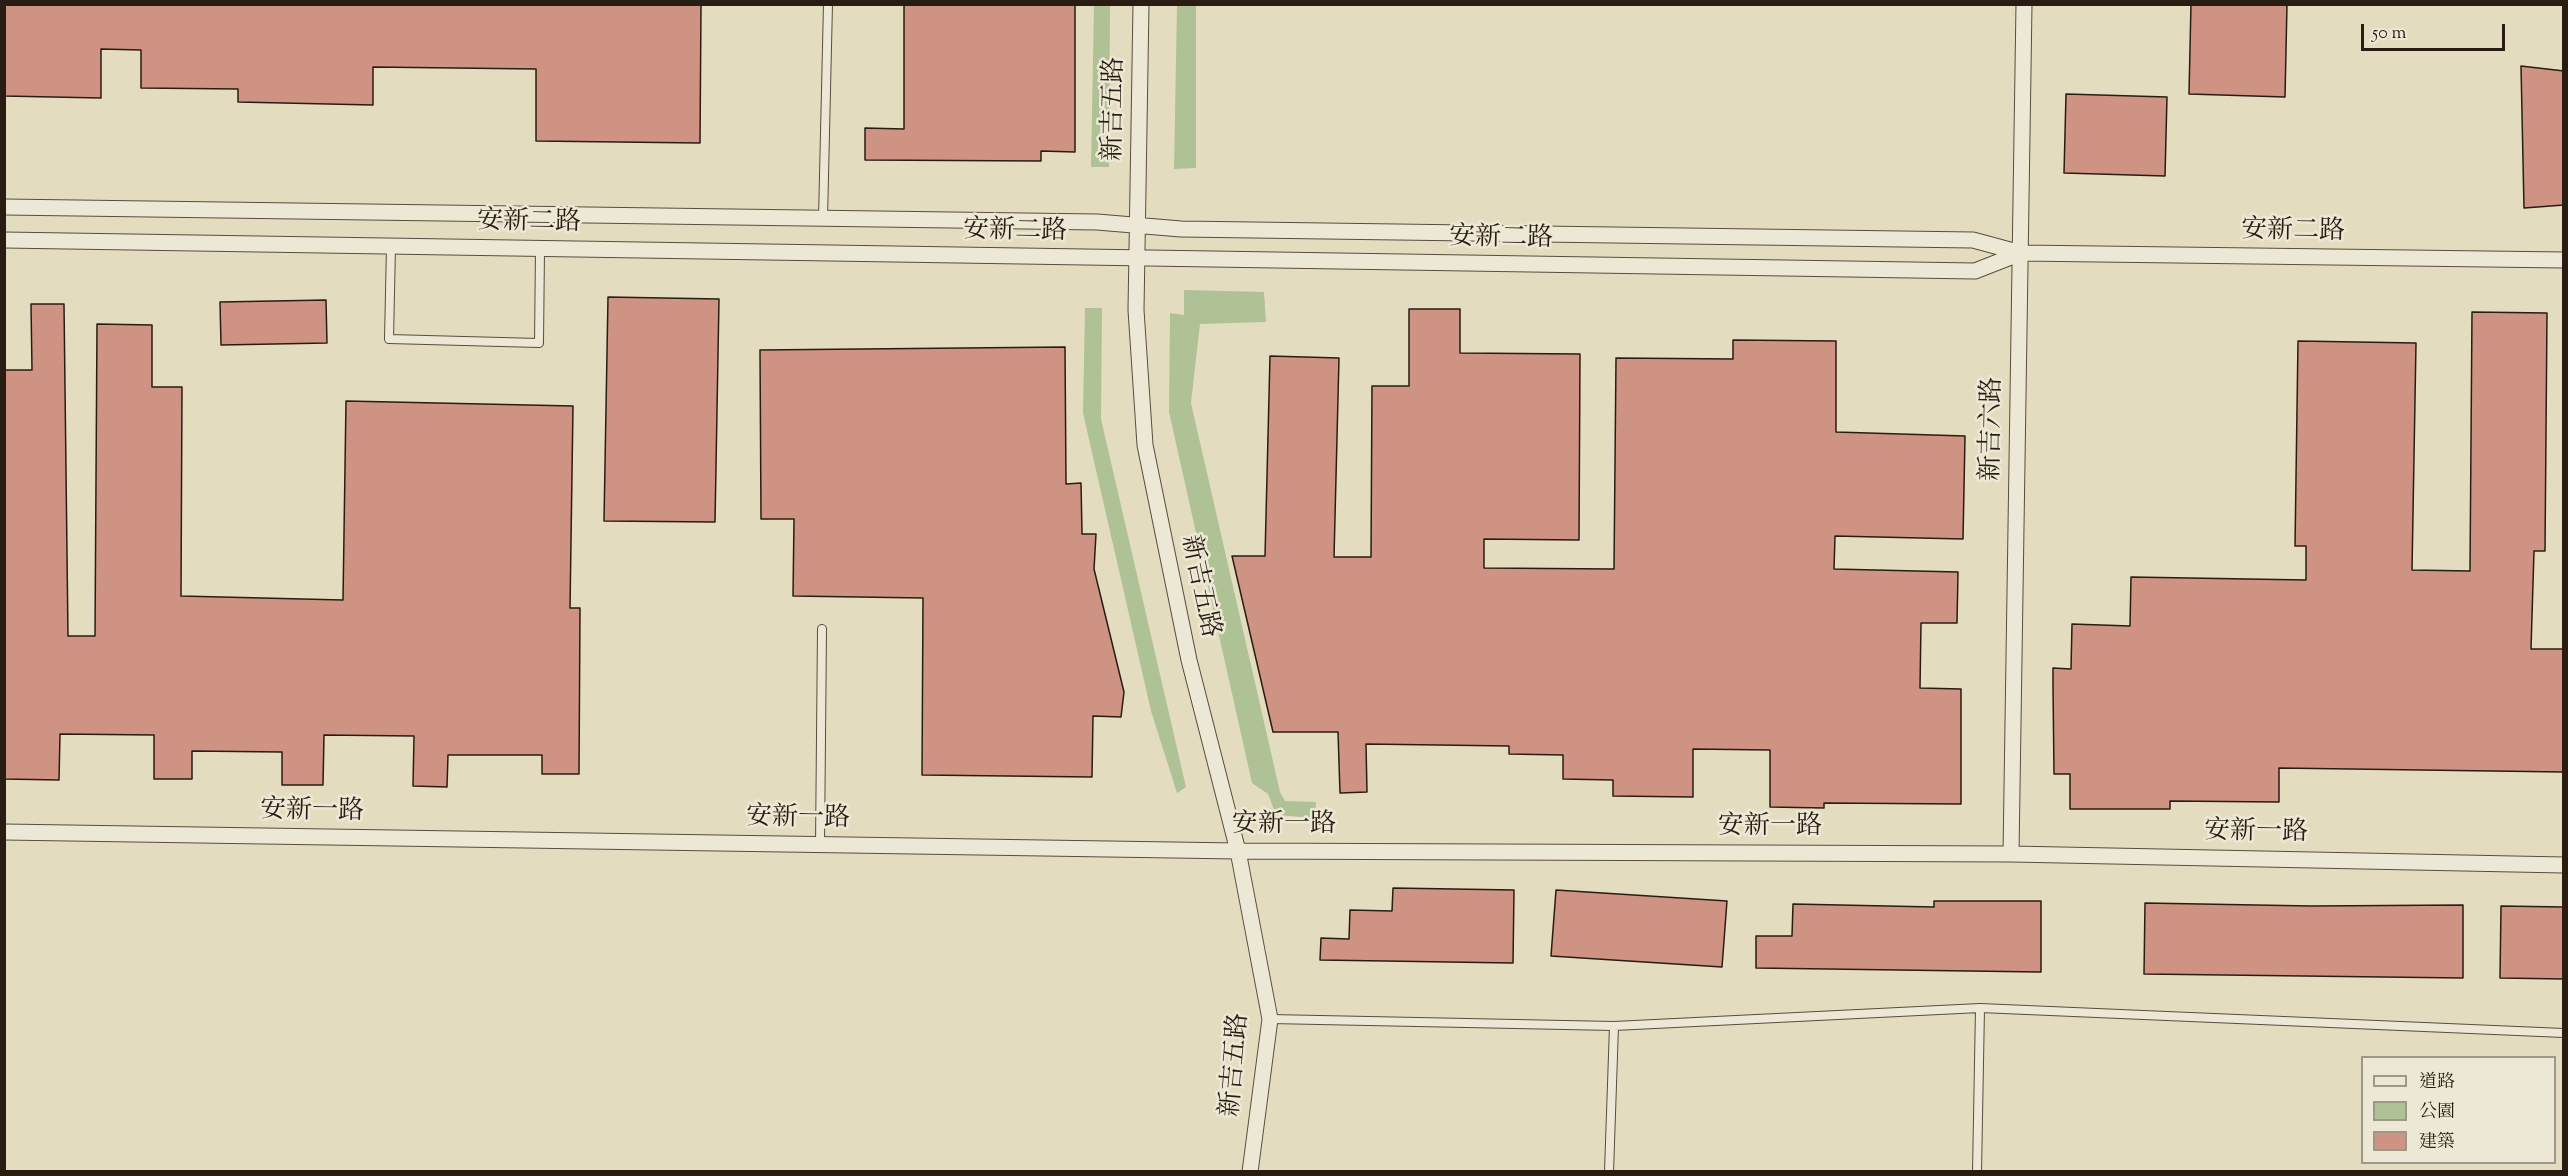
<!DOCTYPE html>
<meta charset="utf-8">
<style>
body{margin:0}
#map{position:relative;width:2568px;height:1176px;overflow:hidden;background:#e4dcbf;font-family:"Sorts Mill Goudy","Noto Serif TC",serif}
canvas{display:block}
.frame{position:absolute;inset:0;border:6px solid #291d13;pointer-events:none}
.legend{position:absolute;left:2361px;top:1056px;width:195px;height:108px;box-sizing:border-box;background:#ede8d5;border:2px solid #9f9787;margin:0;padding:8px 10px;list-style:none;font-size:18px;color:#291d13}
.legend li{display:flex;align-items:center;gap:12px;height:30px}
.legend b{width:30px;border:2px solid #9f9787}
.scale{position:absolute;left:2361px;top:24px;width:144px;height:27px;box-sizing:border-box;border:3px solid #291d13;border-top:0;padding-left:8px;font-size:18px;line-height:21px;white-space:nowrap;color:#291d13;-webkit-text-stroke:4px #ede8d5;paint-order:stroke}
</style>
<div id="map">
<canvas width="2568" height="1176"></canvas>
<div class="frame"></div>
<ul class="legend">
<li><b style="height:8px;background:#ede8d5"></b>道路</li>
<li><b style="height:16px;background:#afc296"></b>公園</li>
<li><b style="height:16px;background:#ce9383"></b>建築</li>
</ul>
<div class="scale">50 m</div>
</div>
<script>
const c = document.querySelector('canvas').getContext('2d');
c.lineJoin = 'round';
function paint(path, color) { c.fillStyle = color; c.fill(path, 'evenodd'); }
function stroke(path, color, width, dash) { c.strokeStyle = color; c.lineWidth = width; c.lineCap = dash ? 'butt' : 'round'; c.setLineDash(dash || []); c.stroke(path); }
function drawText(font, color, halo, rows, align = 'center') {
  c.font = font + ' "Sorts Mill Goudy","Noto Serif TC",serif'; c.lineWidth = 5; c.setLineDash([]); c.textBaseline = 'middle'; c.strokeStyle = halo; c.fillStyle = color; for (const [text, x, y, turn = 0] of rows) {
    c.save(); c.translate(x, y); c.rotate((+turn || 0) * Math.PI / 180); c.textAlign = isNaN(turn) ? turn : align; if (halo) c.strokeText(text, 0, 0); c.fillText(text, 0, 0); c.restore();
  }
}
const green = new Path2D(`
 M1094,5H1110L1109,167H1091Z
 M1177,5H1196V168L1174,169Z
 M1184,290L1264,292L1266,322L1200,324L1191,403L1280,792L1285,801L1316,802L1315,818L1276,815L1268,794L1252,783L1169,412L1170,313L1184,315Z
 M1085,308H1102L1101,419L1186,787L1177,793L1151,711L1083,413Z`);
const building = new Path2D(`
 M4,4H701L700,143L536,141V69L373,67V105L238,102V89L141,88V50L101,49V98L4,96Z
 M904,4H1075V152L1041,151V161L865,160V128L904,129Z
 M2191,4H2287L2285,97L2189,94Z
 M2521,66L2564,71V205L2524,208Z
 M2066,94L2167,97L2165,176L2064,173Z
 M608,297L719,299L715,522L604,521Z
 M326,300L327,343L221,345L220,302Z
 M31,304H64L68,636H95L97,324L152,325V387H182L181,596L343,600L346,401L573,406L570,608H580L579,774H542V755H448L447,787L413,786L414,736L324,735L323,785H282V752L192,751V779H154V735L60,734L59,780L4,779V370H32Z
 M1409,309H1460V353L1580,354L1579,540L1484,539V568L1614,569L1616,358L1733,359V340L1836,341V432L1965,436L1963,539L1835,536L1834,569L1958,572L1957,623H1921L1920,688L1961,689V804L1824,803V808L1770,807V750L1693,749V797L1613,796V780L1563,779V755L1509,754V746L1366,744L1367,792L1340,793L1338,732H1273L1232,556H1265L1270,356L1339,358L1334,557H1371L1372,386H1409Z
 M2472,312L2547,313L2545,551H2534L2531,649H2564V772L2279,768V802L2170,801V809H2070V774H2054L2053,686V668L2071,669L2072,624L2130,626L2131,577L2306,580V546H2295L2298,341L2416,343L2412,570L2470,571Z
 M1065,347L1066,484L1081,483L1082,534H1096L1094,569L1124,692L1121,717L1093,716L1092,777L922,775L923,598L793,596L794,519H761L760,350Z
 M1393,888L1514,890L1513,963L1320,960L1321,938L1349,939L1350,910L1392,911Z
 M1556,890L1727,901L1722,967L1551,956Z
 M1934,901H2041V972L1756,968V936H1792L1793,904L1934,907Z
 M2145,903L2311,906L2463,905V978L2144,974Z
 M2501,906L2564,907V979L2500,978Z`);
const service = new Path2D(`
 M823,219L828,4
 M391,246L389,339L539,343L540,249
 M820,845L822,629
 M1270,1019L1614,1026L1980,1008L2564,1033
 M1609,1172L1614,1026
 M1977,1172L1980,1008`);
const minor = new Path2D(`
 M1141,4L1136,310L1145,445L1189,660L1238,851L1270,1019L1250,1172
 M4,207L1097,222L1181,229L1973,240L2021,253L2564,260
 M4,240L1975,271L2021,253
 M4,832L1238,851L2011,854L2564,865
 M2011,854L2024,4`);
const streetNames = [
 ["新吉五路",1116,109,-89],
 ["安新二路",529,224,1],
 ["安新二路",1015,233,1],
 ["安新二路",2293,233,1],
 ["安新二路",1501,240,1],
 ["新吉六路",1994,429,-89],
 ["新吉五路",1198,587,78],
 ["安新一路",312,813,1],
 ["安新一路",798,820,1],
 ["安新一路",1284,827],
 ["安新一路",1770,829],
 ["安新一路",2256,834,1],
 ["新吉五路",1237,1065,-85]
];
paint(green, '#afc296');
paint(building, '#ce9383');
stroke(building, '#291d13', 1.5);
stroke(service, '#584d3e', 10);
stroke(minor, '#584d3e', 17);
stroke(service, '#ede8d5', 8);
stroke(minor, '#ede8d5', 15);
drawText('26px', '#291d13', '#ede8d5', streetNames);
</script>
